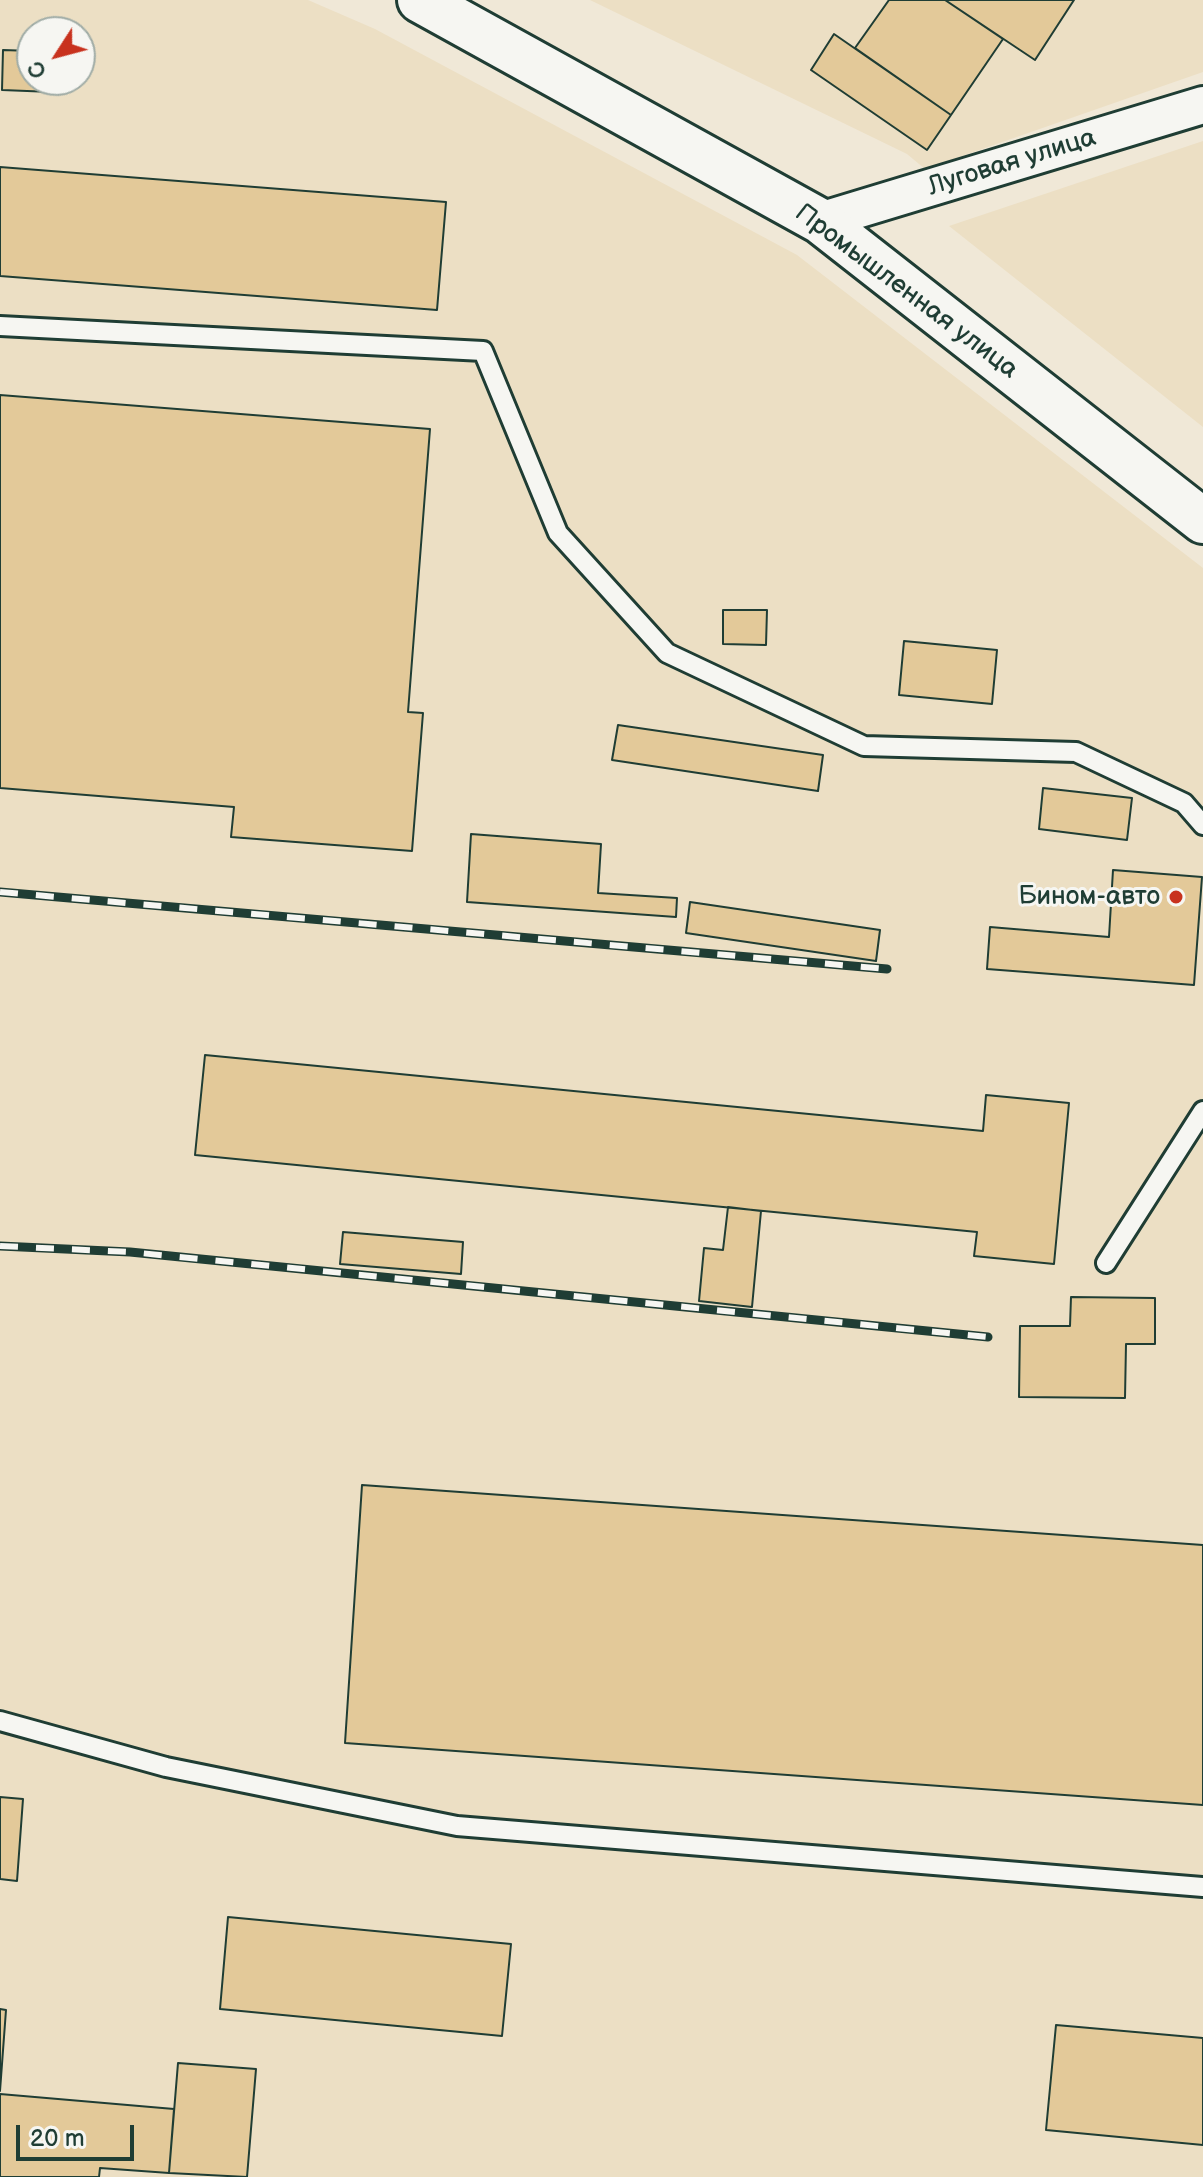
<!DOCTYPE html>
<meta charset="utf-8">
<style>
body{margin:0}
#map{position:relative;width:1203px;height:2177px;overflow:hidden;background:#f0e8d7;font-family:"Balsamiq Sans",sans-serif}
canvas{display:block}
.north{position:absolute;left:16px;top:16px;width:80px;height:80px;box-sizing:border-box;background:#f6f6f2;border:2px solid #a0aca6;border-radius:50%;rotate:234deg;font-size:22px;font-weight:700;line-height:32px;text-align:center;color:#1f3d34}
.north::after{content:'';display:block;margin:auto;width:28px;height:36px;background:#c8321e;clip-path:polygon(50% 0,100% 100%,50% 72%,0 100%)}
.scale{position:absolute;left:16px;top:2125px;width:118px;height:36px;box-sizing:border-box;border:4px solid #1f3d34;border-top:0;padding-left:10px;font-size:24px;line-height:28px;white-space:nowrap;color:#1f3d34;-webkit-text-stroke:6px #f6f6f2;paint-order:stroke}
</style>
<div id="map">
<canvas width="1203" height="2177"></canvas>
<div class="north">С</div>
<div class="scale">20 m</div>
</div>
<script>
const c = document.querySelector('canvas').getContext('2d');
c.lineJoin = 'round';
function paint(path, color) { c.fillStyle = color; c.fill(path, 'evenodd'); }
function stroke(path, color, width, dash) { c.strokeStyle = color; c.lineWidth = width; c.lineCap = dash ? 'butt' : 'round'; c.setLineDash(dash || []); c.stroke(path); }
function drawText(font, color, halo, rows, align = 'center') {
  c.font = font + ' "Balsamiq Sans",sans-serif'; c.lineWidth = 6; c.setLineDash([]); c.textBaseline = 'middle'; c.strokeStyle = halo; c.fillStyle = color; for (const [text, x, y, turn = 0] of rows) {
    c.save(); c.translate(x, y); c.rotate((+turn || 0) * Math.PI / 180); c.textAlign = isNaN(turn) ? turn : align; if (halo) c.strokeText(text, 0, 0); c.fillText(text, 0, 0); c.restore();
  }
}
const built = new Path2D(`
 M0,0H308L375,29L797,255L1203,568V2177H0ZM32,32H80V80H32Z
 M590,0H1203V72L925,169L907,154Z
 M1203,141V427L949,226Z`);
const building = new Path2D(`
 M889,0H945L1003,39L951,115L855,48Z
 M945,0H1074L1035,60Z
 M834,34L951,115L927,150L811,70Z
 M3,50L32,51V80H53L52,92L2,90Z
 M0,167L446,202L437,310L0,276Z
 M0,395L430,429L408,712L423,713L412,851L231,837L234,807L0,788Z
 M723,610H767L766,645L723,644Z
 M904,641L997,650L992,704L899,695Z
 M618,725L823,755L818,791L612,760Z
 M1043,788L1132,798L1127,840L1039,829Z
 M471,834L601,844L598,893L677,898L676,917L467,902Z
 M1113,870L1202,877L1194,985L987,969L990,927L1109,937Z
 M690,902L880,930L876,961L686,933Z
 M205,1055L983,1131L986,1095L1069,1103L1054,1264L974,1256L977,1232L195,1155Z
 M728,1207L761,1211L752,1307L699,1301L704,1248L723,1250Z
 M343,1232L463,1242L461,1274L340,1264Z
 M1071,1297L1155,1298V1344H1126L1125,1398L1019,1397L1020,1326H1070Z
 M362,1485L1203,1545V1805L345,1743Z
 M0,1797L23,1799L17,1881L0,1879Z
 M228,1917L511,1944L502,2036L220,2009Z
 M0,2009L6,2010L0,2091Z
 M1056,2025L1203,2038V2145L1046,2130Z
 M178,2063L256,2069L247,2177L169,2173Z
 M0,2094L174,2109L169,2173L100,2168L99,2177H0Z`);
const service = new Path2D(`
 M0,326L483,351L558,533L667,653L864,746L1076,752L1184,803L1203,825
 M1106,1263L1203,1111
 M0,1721L166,1767L457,1826L1203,1887`);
const minor = new Path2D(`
 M820,221L1203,105`);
const secondary = new Path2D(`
 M420,0L820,221L1203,521`);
const rail = new Path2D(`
 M0,892L887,969
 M0,1246L130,1252L988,1337`);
const markers = [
 [1176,897,8,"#c8321e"]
];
const streetNames = [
 ["Луговая улица",1012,163,-17],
 ["Промышленная улица",906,292,37]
];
const poiNames = [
 ["Бином-авто",1160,897]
];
paint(built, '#ecdfc4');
paint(building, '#e3c999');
stroke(building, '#1f3d34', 2);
stroke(service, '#1f3d34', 24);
stroke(minor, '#1f3d34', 42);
stroke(secondary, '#1f3d34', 50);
stroke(service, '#f6f6f2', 18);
stroke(minor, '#f6f6f2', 36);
stroke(secondary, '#f6f6f2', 44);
stroke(rail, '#1f3d34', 9);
stroke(rail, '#f6f6f2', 6, [18]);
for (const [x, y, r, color] of markers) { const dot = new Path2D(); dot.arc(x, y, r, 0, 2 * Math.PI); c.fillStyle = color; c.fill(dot); stroke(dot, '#f6f6f2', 3); }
drawText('26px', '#1f3d34', '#f6f6f2', streetNames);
drawText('26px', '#1f3d34', '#f6f6f2', poiNames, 'right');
</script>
